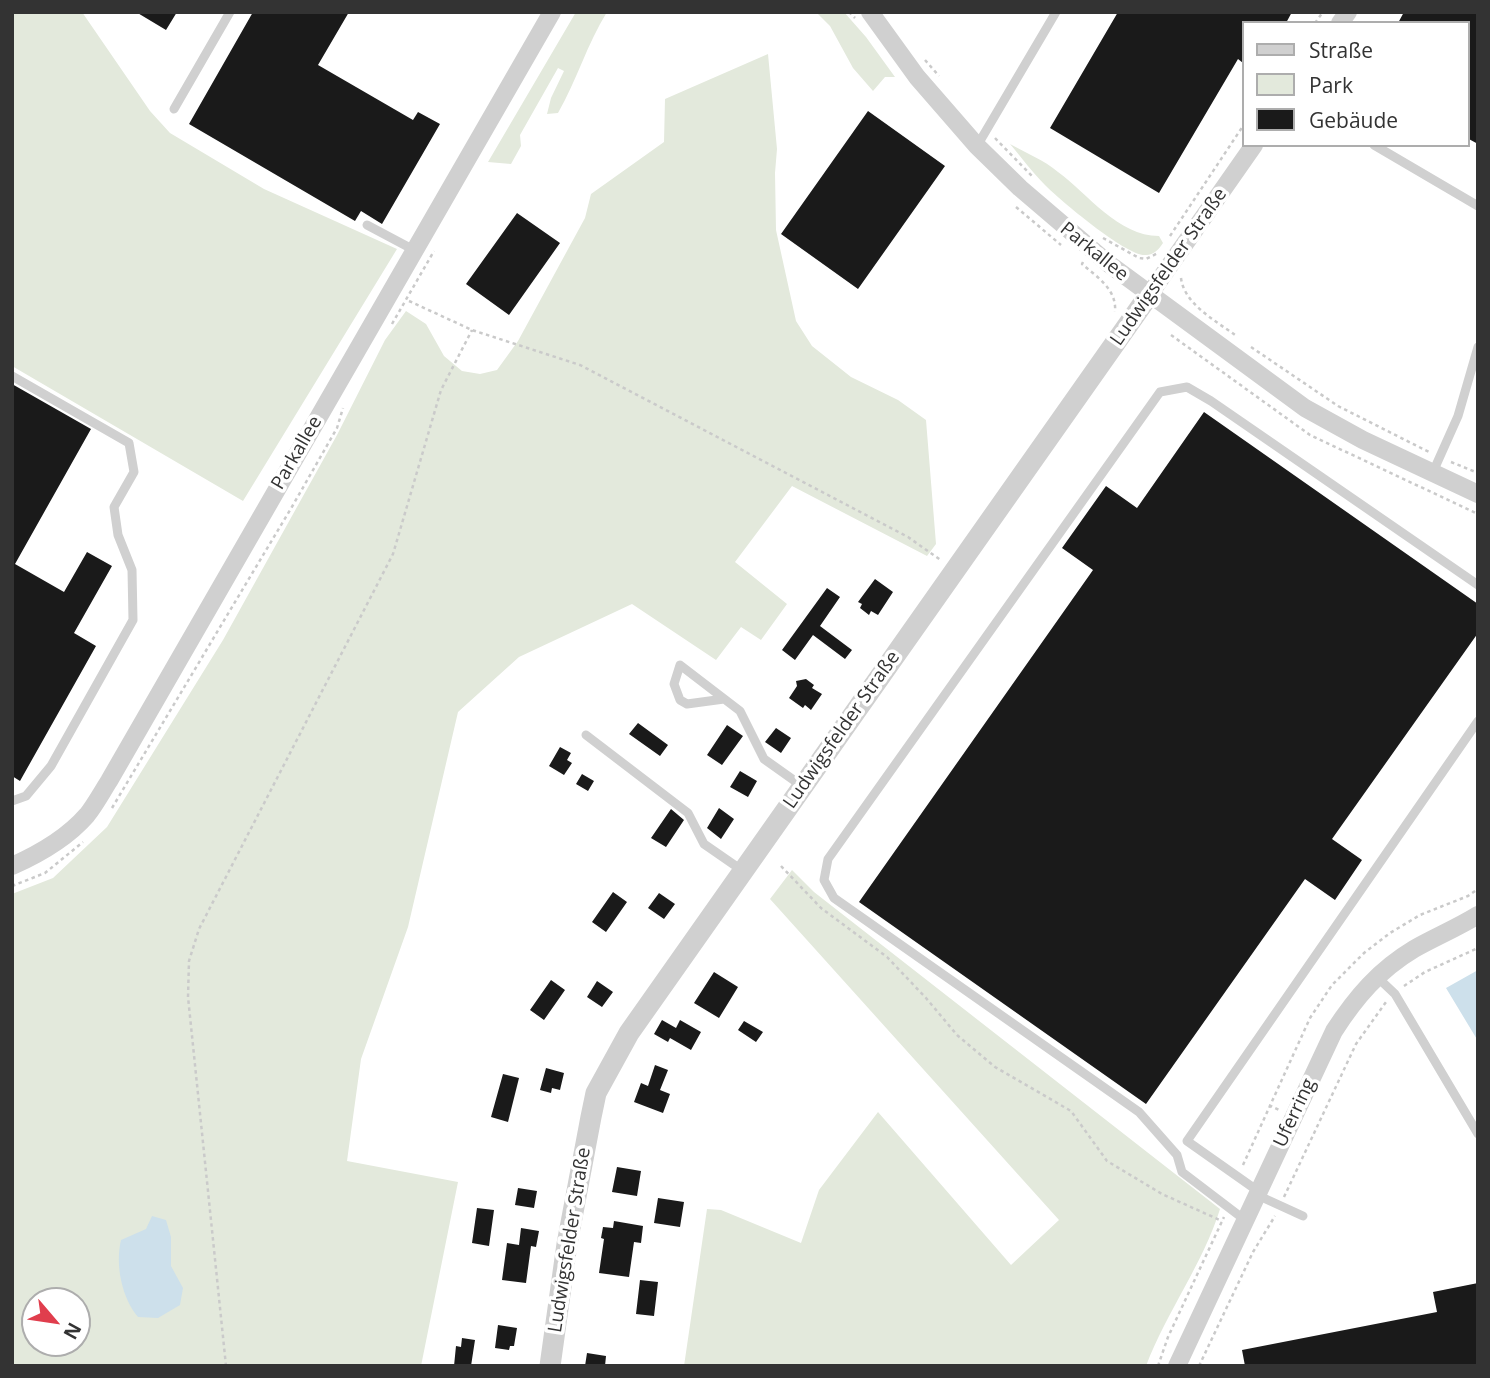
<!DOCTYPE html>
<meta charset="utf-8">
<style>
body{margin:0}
#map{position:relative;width:1490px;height:1378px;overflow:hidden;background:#fff;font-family:"Open Sans",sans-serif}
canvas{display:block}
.frame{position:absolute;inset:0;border:14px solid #333;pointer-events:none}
.legend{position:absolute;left:1242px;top:21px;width:228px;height:126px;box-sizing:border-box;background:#fff;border:2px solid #adadad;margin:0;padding:9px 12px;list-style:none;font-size:21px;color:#333}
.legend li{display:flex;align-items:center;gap:14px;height:35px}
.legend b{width:35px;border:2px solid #adadad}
.north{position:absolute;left:21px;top:1287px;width:70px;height:70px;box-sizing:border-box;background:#fff;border:2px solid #adadad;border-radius:50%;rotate:119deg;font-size:19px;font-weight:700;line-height:28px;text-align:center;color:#333}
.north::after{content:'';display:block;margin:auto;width:24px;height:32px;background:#e03e4d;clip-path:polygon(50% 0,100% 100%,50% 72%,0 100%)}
</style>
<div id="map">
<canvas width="1490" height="1378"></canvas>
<div class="frame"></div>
<ul class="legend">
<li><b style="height:9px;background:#d0d0d0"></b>Straße</li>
<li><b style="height:19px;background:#e3e9dc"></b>Park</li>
<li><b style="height:19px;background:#1a1a1a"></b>Gebäude</li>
</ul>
<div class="north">N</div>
</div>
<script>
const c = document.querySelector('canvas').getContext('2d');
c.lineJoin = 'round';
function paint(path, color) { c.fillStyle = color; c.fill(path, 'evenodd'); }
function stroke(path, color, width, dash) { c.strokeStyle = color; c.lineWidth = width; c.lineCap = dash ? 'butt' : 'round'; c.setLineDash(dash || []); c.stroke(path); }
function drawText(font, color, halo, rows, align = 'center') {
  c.font = font + ' "Open Sans",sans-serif'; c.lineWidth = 7; c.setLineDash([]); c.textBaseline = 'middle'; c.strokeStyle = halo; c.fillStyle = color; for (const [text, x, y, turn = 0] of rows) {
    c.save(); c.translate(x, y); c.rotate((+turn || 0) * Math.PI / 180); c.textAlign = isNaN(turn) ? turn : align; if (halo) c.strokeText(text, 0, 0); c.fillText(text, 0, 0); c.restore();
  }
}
const green = new Path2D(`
 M12,12H82L150,111L170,133L264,189L397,249L243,501L12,366Z
 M576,12H607C587,44 577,80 558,113L547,114L551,98L564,71L558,68L520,135L521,146L511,164L488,162Z
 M816,12H844L866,37L895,77H885L873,91L853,68L830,26Z
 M768,54L777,149L775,173L776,230L796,321L812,346L851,377L898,400L926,420L936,544L927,556L792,486L735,562L787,604L761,640L741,627L716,660L632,604L519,657L458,712L408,927L361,1059L347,1161L458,1182L421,1366H12V894L53,878L107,827L223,640L337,435L385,340L406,311L426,324L444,356L462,371L480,374L497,370L518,341L585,218L591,194L664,142L665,99ZM35,1301H77V1343H35Z
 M1010,144C1026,153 1044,160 1058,172C1088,194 1118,236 1159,236L1163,243C1159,249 1154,255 1146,255C1127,257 1060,200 1045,185C1032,172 1022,158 1010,144Z
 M792,870L814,892L1220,1209C1203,1264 1167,1311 1146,1366H684L707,1209L721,1210L801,1243L819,1190L878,1112L1011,1265L1059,1220L770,899Z`);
const water = new Path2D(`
 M1478,970V1041L1446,988Z
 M152,1216L166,1220L171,1237V1266L183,1288L180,1305L158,1318L138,1317C122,1298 115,1265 121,1240L146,1229Z`);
const building = new Path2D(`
 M136,12H177L166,30Z
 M253,12H349L318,65L413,120L418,112L440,124L382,224L361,211L355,221L189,124Z
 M1118,12H1292L1286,23H1243V63L1238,59L1159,193L1050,128Z
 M1404,12H1478V144L1467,138V23H1398Z
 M868,111L945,166L858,289L781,234Z
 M517,213L560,243L509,315L466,284Z
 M12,384L91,429L15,564L64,592L87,552L112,566L74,633L96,646L20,781L12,776Z
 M1204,412L1478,604V633L1332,839L1362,860L1335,900L1305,879L1146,1104L859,902L1093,570L1062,548L1106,486L1137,508Z
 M875,579L893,592L878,615L871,611L869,615L860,608L862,604L858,602Z
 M827,588L840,597L820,626L852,650L845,659L813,635L795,660L782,650Z
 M806,679L814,685L812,688L822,694L811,710L805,705L803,708L789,698L797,686L796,681Z
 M638,723L668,745L660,756L629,734Z
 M727,725L743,736L722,765L707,755Z
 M776,728L791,738L781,753L765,742Z
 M560,747L571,753L567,760L572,763L564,775L549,766Z
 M740,771L757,781L748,797L730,787Z
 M582,774L594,781L588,791L576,784Z
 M719,808L734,819L721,839L707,828Z
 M671,809L684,820L666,847L651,838Z
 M613,892L627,902L606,932L592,922Z
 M659,893L675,904L664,919L648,908Z
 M714,972L738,987L719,1018L694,1003Z
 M551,980L565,990L544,1020L530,1010Z
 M597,981L613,992L602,1007L587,997Z
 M662,1020L676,1028L680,1020L701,1032L691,1050L670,1038L668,1042L654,1034Z
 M744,1021L763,1032L756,1042L738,1030Z
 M655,1065L668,1070L660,1090L670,1094L663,1113L634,1102L641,1083L648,1086Z
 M546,1068L564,1073L560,1090L552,1088L551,1093L540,1090Z
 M503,1074L519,1078L508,1122L491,1117Z
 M617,1167L641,1171L637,1196L612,1192Z
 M518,1188L537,1191L534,1208L515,1205Z
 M658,1198L684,1202L680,1227L654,1223Z
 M477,1208L494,1210L489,1246L472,1243Z
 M614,1221L643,1226L641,1243L634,1242L629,1277L599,1273L604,1239L601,1238L603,1227L613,1228Z
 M521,1228L539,1231L536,1247L531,1246L526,1283L502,1280L507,1243L519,1245Z
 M640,1280L658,1282L654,1316L636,1314Z
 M1478,1283V1366H1245L1242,1350L1437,1312L1433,1292Z
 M498,1325L517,1328L514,1346H510L509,1350L495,1348Z
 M462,1338L475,1340L471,1366H454L456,1346L461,1347Z
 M587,1353L606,1356L605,1366H585Z`);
const path = new Path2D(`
 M849,12L855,18
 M1315,23L1323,12
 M925,60L939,76
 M995,138L1032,176
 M1016,207L1061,245
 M1170,236L1243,126
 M1103,238L1139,258L1146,259L1158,253
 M1083,262L1082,264C1097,277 1117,289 1115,312
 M1181,278C1184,304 1216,321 1235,335
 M409,301L472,330L580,365L908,537L942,561
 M392,324L434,251
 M1171,335L1310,435L1478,514
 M1251,347L1338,406L1429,452
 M1451,462L1478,473
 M112,808L293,505L337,428L343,408
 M781,866L821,908L887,957L926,998L957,1035L995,1067L1071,1111L1107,1161L1162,1194L1222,1221
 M12,886L45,873L83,842
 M1404,986L1425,972L1478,948
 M1269,1105L1281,1111
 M1243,1165L1310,1018L1332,985L1364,953L1390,933L1420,915L1468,896L1478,889
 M1284,1197L1356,1044L1386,1002
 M226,1366L188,997L189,961L199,929L393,554L441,390L472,330
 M1158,1366L1168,1337L1224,1217
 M1199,1366L1253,1252L1275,1216`);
const service = new Path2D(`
 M174,109L230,12
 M1374,145L1478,206
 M977,146L1056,12
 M367,225L414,250
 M12,376L129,443L134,472L114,507L118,535L132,570L133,620L51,766L26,796L12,801
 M1433,472L1458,416L1478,347
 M724,699L687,704L680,700L674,684L680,665L740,711L764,759L802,786
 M586,735L688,813L704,844L743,871
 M1376,976L1395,994L1478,1134
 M1258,1191L1187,1141L1478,721
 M1257,1195L1303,1216
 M1245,1220L1182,1172L1177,1155L1139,1112L834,898L824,880L828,859L1160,392L1187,387L1211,401L1478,585`);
const minor = new Path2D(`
 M870,12L917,77L977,146L1020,188L1109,264L1305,408L1363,440L1478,494
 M1340,23L1348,12
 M1149,295L1254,145
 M12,866C39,854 68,837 87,815C95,805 102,792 109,781L552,12
 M1177,1366L1334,1031C1356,997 1379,970 1414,949C1435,937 1457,928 1478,915`);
const tertiary = new Path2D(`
 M550,1366L567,1244L591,1117L596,1093L629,1033L1149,295`);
const streetNames = [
 ["Parkallee",1094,252,39],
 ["Ludwigsfelder Straße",1169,267,-55],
 ["Parkallee",297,453,-60],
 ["Ludwigsfelder Straße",842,730,-55],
 ["Uferring",1295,1113,-65],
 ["Ludwigsfelder Straße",570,1240,-81]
];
paint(green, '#e3e9dc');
paint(water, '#cde0eb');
paint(building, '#1a1a1a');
stroke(path, '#cacaca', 2.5, [3.5, 3.5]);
stroke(service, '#d0d0d0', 9);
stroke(minor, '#d0d0d0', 18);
stroke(tertiary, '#d0d0d0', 21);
drawText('19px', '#333', '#fff', streetNames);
</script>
